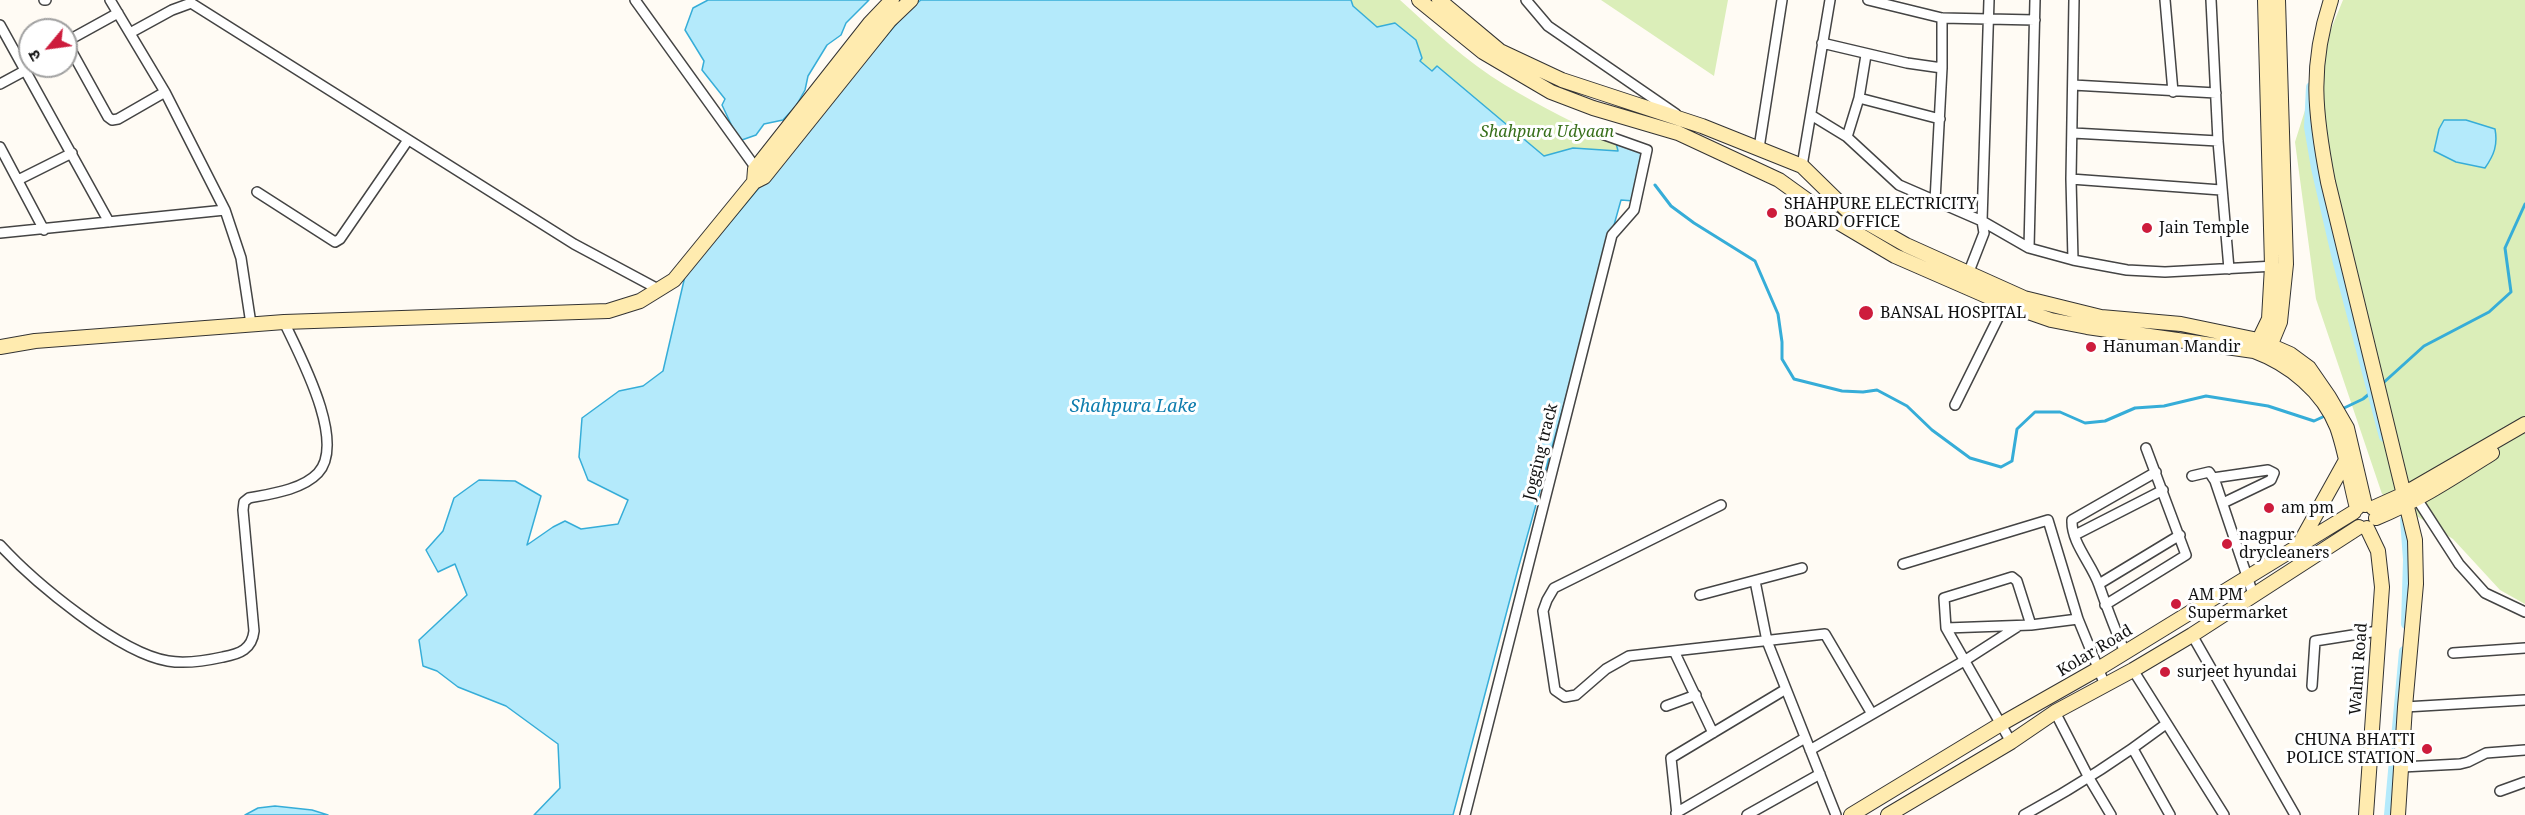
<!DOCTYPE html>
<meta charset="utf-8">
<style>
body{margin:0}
#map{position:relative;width:2525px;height:815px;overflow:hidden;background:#fffbf4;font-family:"Noto Serif","Noto Sans Devanagari",serif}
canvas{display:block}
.north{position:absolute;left:18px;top:18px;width:60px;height:60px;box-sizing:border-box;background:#fff;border:2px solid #a0a0a0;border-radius:50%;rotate:241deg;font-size:16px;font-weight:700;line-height:24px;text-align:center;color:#111}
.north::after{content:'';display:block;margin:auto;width:21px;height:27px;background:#cd1c3c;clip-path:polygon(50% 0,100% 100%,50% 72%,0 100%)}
</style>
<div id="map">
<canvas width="2525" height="815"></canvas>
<div class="north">उ</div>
</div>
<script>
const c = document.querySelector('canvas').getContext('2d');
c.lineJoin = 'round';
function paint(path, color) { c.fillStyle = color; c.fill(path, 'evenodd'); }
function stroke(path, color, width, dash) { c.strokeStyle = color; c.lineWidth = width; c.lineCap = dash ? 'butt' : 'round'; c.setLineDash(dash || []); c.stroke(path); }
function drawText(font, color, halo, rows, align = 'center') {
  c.font = font + ' "Noto Serif",serif'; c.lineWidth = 6; c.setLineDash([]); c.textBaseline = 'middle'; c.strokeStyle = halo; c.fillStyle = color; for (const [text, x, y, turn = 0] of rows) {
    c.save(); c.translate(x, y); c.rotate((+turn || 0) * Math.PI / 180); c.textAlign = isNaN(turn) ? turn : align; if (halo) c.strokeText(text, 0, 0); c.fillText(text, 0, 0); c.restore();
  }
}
const green = new Path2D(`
 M1351,0H1400C1433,30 1467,62 1505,85C1541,107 1578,125 1616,143L1618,151L1573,148L1544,156L1436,67L1433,71L1419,60L1422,57L1416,40L1395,23L1377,27L1353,6Z
 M1601,0H1728L1714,76Z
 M2343,0H2525V604L2500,590L2453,539L2382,494L2316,299L2295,142L2329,34Z`);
const water = new Path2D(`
 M708,0H869L846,23L841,35L827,45L808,76L805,90L796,106L783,120L764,124L756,135L739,141L722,105L725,99L702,70L704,61L685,30L693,8Z
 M921,0H1351L1353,6L1377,27L1395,23L1416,40L1422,58L1420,61L1432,71L1437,66L1544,156L1573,148L1618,151L1616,143L1643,152L1634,201L1621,200L1518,569L1453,815H534L560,788L558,744L506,706L458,687L437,671L423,666L419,640L467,595L455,564L438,572L426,550L443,531L454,498L479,480L515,481L541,496L527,545L553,527L565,521L581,529L618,524L628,500L588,480L579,457L582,418L619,391L643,386L663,371L685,276L908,10Z
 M2444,120H2466L2495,129C2498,145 2494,155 2485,168L2456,162L2434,151L2439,129Z
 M275,806L312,810L328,815H245L258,808Z`);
const stream = new Path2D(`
 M1655,185L1671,206L1694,223L1755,261L1778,314L1782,342V359L1794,379L1842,391L1863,392L1877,390L1907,406L1932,430L1970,458L2001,467L2012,461L2017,429L2035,412H2060L2085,423L2105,421L2135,408L2164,406L2206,396L2268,406L2314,421L2327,415
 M2382,384L2424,346L2489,312L2511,292L2505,248L2525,204
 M2342,409L2363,399L2374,390`);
const canal = new Path2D(`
 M2311,87L2309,127L2316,168L2338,263L2384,437
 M2405,519L2408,560L2406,624
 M2389,815L2404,651`);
const street = new Path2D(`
 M44,0H46
 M110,0L165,92L225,210L241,258L251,324
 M635,0L758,171
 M1526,0L1548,26L1676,114
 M1868,0L1942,18L2035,20
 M2165,0L2173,92
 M2211,0L2218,141L2229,269
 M118,13L69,40L67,43L108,117L112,120L118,119L165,92
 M0,25L109,222
 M130,33L172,10L191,3L574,244L658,289
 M1822,43L1907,63L1942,68
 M0,84L26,70
 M2073,85L2216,93
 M1859,98L1940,119
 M1811,115L1847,137L1899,185L1982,221L2029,248L2073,260L2127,270L2165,272L2275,266
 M2073,133L2218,141
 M1847,137L1859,98L1866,55
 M0,147L44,230
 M1759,148L1782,0
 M1802,166L1830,0
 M2071,179L2221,190
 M18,180L72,153
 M257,192L335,242L340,239L408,140
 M1935,201L1942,68V18
 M0,233L225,210
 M2029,248L2035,0
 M2073,260L2071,179L2074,0
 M1968,274L1984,233L1982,221L1989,0
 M1955,405L2005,304
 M2192,476L2209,472L2215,481L2253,594
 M2213,478L2268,470L2274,473L2271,480L2223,503
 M2417,499L2459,564L2485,593L2525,612
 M1721,505L1554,588L1547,600L1543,611L1555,690L1565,697L1576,695L1606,669L1629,656L1825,634L1872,714
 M2075,535L2163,490
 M0,545C34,582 119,653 168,661C186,664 205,661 223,657C240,654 252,649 254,631L243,510L244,502L249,498C270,494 302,490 318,473C347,442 299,354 284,322
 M1903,564L2048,520L2078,619L2105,685
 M1755,581L1767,641L1836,815
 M2099,584L2180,535
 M1700,595L1802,568
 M2105,605L2186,555L2146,448
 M1946,628L1944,598L2012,577L2017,581L2031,625
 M2192,635L2295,815
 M1674,651L1713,733
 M2125,652C2115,630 2107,608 2099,585C2092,564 2071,543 2072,520L2156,472
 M2453,653L2525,648
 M2133,670L2224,815
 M2312,686L2315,641L2378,631
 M1666,706L1696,695
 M2405,707L2525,700
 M2055,712L2089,778L2111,815
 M2011,742L1946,628L2031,625L2078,619
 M2133,749L2170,815
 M1810,750L1964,661L2017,627
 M2402,767L2460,764L2468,762L2486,753L2525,750
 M2500,791L2525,782
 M1676,813L1805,738
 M1465,815L1612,235L1634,210L1647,150L1602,134
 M1677,815L1671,758L1786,689
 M1747,815L1820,774
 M2024,815C2074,788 2121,758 2166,724`);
const secondary = new Path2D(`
 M1419,0L1483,52L1551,92L1593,108L1678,133L1779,180L1836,221L1895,256L2005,304L2051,320L2087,327L2254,351C2289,364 2323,391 2337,427C2346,452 2350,482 2357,508
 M1439,0L1500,51L1562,80L1702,126L1802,166L1850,213L1906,245L2024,298L2101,317L2181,324L2258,340L2290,354L2309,368L2329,397L2347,428L2365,505
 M2331,0C2309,66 2315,115 2328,182L2415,540L2416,584L2405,707L2398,815
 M754,182L755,169L870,23L892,0
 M2256,346L2269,319L2272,266L2265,0
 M0,347L35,341L284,322L608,311L640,301L674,280L754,182L764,177L889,21L911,0
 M2268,351L2280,322L2286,264L2278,0
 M2373,508L2402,495L2525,424
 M2376,518C2418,501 2454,477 2492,453
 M2300,543L2345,462
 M1851,815L2001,724L2098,669L2354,512
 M1888,815L2011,742L2055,712L2133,670L2192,635L2359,527
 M2366,815L2382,587L2378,551L2367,528`);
const markers = [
 [1772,213,6,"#cd1c3c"],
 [2147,228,6,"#cd1c3c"],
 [1866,313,8,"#cd1c3c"],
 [2091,347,6,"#cd1c3c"],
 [2269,508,6,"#cd1c3c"],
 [2227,544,6,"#cd1c3c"],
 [2176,604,6,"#cd1c3c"],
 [2165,672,6,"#cd1c3c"],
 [2427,749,6,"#cd1c3c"]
];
const parkNames = [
 ["Shahpura Udyaan",1547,132]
];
const poiNames = [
 ["SHAHPURE ELECTRICITY",1784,204],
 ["BOARD OFFICE",1784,222],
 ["Jain Temple",2159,228],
 ["BANSAL HOSPITAL",1880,313],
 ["Hanuman Mandir",2103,347],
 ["am pm",2281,508],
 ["nagpur",2239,535],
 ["drycleaners",2239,553],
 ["AM PM",2188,595],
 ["Supermarket",2188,613],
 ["surjeet hyundai",2177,672],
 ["CHUNA BHATTI",2415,740,"right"],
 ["POLICE STATION",2415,758,"right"]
];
const streetNames = [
 ["Jogging track",1541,452,-76],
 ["Kolar Road",2095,651,-31],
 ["Walmi Road",2359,669,-86]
];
const waterNames = [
 ["Shahpura Lake",1133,407]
];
paint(green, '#dbeeb9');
paint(water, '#b4eafb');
stroke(water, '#36add8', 1.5);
stroke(stream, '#36add8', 3);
stroke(canal, '#b4eafb', 10);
stroke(street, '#444', 12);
stroke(secondary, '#333', 16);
stroke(street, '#fff', 9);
stroke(secondary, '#ffebaf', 14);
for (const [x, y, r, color] of markers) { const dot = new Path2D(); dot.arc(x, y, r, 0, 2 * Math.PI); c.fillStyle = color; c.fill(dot); stroke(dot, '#fff', 2); }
drawText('italic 16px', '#376f1a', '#fff', parkNames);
drawText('16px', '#111', '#fff', poiNames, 'left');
drawText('16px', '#111', '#fff', streetNames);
drawText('italic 18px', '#0e7dae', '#fff', waterNames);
</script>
